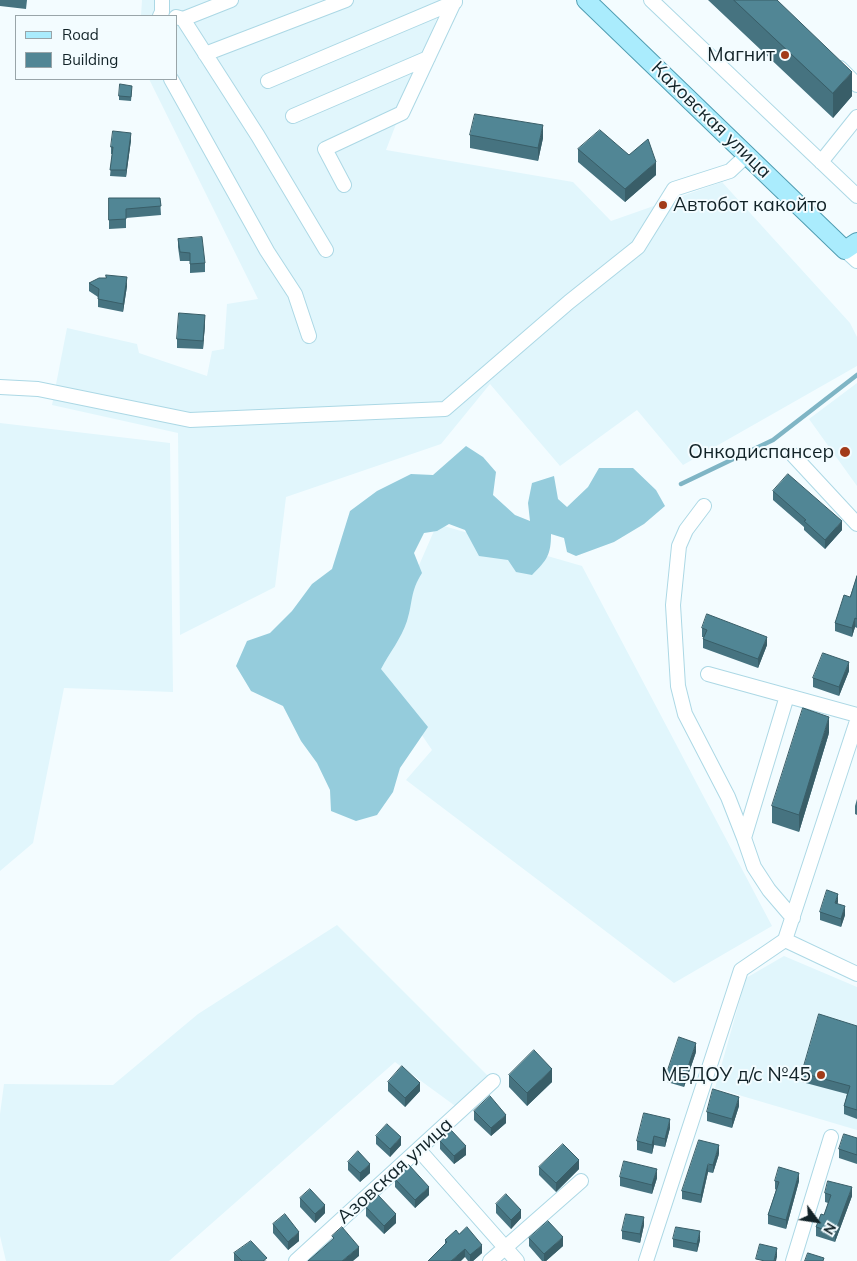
<!DOCTYPE html>
<meta charset="utf-8">
<style>
body{margin:0}
#map{position:relative;width:857px;height:1261px;overflow:hidden;background:#f3fcff;font-family:Mulish,sans-serif}
canvas{display:block}
.legend{position:absolute;left:15px;top:15px;width:162px;height:65px;box-sizing:border-box;background:#f3fcff;border:1px solid #99a5a9;margin:0;padding:6px 9px;list-style:none;font-size:15px;color:#122328}
.legend li{display:flex;align-items:center;gap:10px;height:25px}
.legend b{width:25px;border:1px solid #99a5a9}
.north{position:absolute;left:792px;top:1196px;width:50px;height:50px;-webkit-text-stroke:4px #f3fcff;paint-order:stroke;rotate:121deg;font-size:14px;font-weight:700;line-height:20px;text-align:center;color:#122328}
.north::after{content:'';display:block;margin:auto;width:18px;height:22px;background:#122328;clip-path:polygon(50% 0,100% 100%,50% 72%,0 100%)}
</style>
<div id="map">
<canvas width="857" height="1261"></canvas>
<ul class="legend">
<li><b style="height:6px;background:#aaecfd"></b>Road</li>
<li><b style="height:14px;background:#518695"></b>Building</li>
</ul>
<div class="north">N</div>
</div>
<script>
const c = document.querySelector('canvas').getContext('2d');
c.lineJoin = 'round';
function paint(path, color) { c.fillStyle = color; c.fill(path, 'evenodd'); }
function stroke(path, color, width, dash) { c.strokeStyle = color; c.lineWidth = width; c.lineCap = dash ? 'butt' : 'round'; c.setLineDash(dash || []); c.stroke(path); }
function drawText(font, color, halo, rows, align = 'center') {
  c.font = font + ' Mulish,sans-serif'; c.lineWidth = 4; c.setLineDash([]); c.textBaseline = 'middle'; c.strokeStyle = halo; c.fillStyle = color; for (const [text, x, y, turn = 0] of rows) {
    c.save(); c.translate(x, y); c.rotate((+turn || 0) * Math.PI / 180); c.textAlign = isNaN(turn) ? turn : align; if (halo) c.strokeText(text, 0, 0); c.fillText(text, 0, 0); c.restore();
  }
}
const built = new Path2D(`
 M142,0H444L386,150L573,182L611,221L722,182L850,323L857,337V366L683,465L637,410L560,466L490,384L441,444L286,497L275,587L180,635L178,433L52,405L67,328L137,344L139,353L207,376L212,351L224,349L227,304L258,299L149,79H176V16H141Z
 M857,383V486L809,419Z
 M0,423L170,443L173,692L64,688L33,843L0,871Z
 M437,524L582,566L772,926L674,983L406,780L432,750L375,666Z
 M337,925L488,1076L458,1108L395,1062L169,1261H6L0,1236V1114L4,1084L113,1085L198,1014Z
 M784,956L857,987V1130L715,1088L746,978Z`);
const forest = new Path2D(`
 M466,446L483,457L496,472L493,495L515,515L530,521L528,503L532,483L554,476L558,499L567,507L588,487L599,468H633L656,490L665,506L644,524L614,542L576,556L567,552L564,538L551,534C551,555 547,560 532,575L516,572L508,560L479,556L465,530L449,524L437,531L424,533L414,553L422,573C410,592 413,602 407,621C401,639 390,652 381,669L428,727L400,768L393,792L377,815L356,821L331,811L330,790L317,763L301,741L283,706L251,691L236,666L247,641L270,633L292,611L312,584L332,569L350,511L377,491L411,474L433,475Z`);
const stream = new Path2D(`
 M681,484L773,440L857,375`);
const minor = new Path2D(`
 M651,0L857,196
 M160,16L162,12V0
 M176,17L183,19L258,136L326,250
 M183,19L231,0
 M205,54L346,0
 M840,68L857,85
 M171,79L267,251L295,294L309,336
 M268,81L455,2
 M293,116L428,58
 M821,162L857,117
 M344,185L325,149L402,113L455,0
 M845,250L857,261
 M0,387L38,389L190,420L445,409L569,302L638,247L674,189L730,171L747,155
 M793,455L857,524
 M704,506L686,530L679,546L673,605L678,686L685,714L728,797L744,838
 M708,674L857,715
 M787,696L744,838L754,867L769,890L793,918
 M785,940L857,974
 M419,1150L517,1261
 M296,1261L493,1081
 M490,1261L581,1181
 M646,1261L741,970L785,940L857,721
 M793,1261L831,1137`);
const major = new Path2D(`
 M586,0L845,250L857,242`);
const wall = new Path2D(`
 M0,0H27L26,9L0,6Z
 M708,0H777L852,96L833,118Z
 M132,90L131,101L119,100V96Z
 M470,135L543,138L538,161L470,148Z
 M131,140L126,177L110,176L112,154H111V147Z
 M578,149L629,155L656,175L625,202L578,162Z
 M109,198H160L161,215L126,218V228L109,229Z
 M178,239L205,263V272L190,273V261H180L178,247Z
 M106,278L127,286L123,312L98,307V297L89,291V283Z
 M205,324L203,349L177,348V339Z
 M773,491L842,530L825,549L804,530V527L773,500Z
 M857,576V628L855,627L852,637L835,631V623L850,597Z
 M702,628L767,645L758,668L703,648V639L704,637H702Z
 M849,671L839,696L813,687V678Z
 M829,733L799,832L772,823V806Z
 M857,799V815L855,814V806Z
 M838,902L837,904L845,915L841,927L820,920V912Z
 M857,1026V1119L844,1114V1106L847,1094L802,1082V1073Z
 M696,1052L684,1087L667,1082V1073Z
 M509,1075L552,1082L527,1106L509,1087Z
 M388,1082L420,1091L405,1107L388,1091Z
 M739,1106L732,1128L707,1121V1112Z
 M474,1111L506,1123L491,1136L474,1120Z
 M670,1128L665,1147L654,1145L652,1154L637,1150V1141Z
 M376,1136L401,1145L390,1157L376,1144Z
 M857,1138V1164L839,1158V1149Z
 M440,1141L466,1155L454,1164L440,1149Z
 M719,1154L713,1173L708,1172L701,1203L682,1199V1191Z
 M348,1162L370,1173L360,1182L348,1170Z
 M539,1167L579,1169L556,1192L539,1175Z
 M620,1177L657,1178L652,1194L620,1186Z
 M395,1179L429,1195L415,1208L395,1187Z
 M775,1181H799L786,1229L768,1224V1215L776,1190L775,1189Z
 M825,1193L852,1196L835,1242L816,1236V1227L824,1215L828,1203L825,1202Z
 M300,1198L325,1213L315,1223L300,1207Z
 M496,1204L521,1218L511,1229L496,1213Z
 M366,1207L396,1223L384,1234L366,1216Z
 M273,1224L299,1241L288,1250L273,1233Z
 M644,1225L640,1243L622,1239V1231Z
 M459,1234L482,1253L473,1261H468L465,1257L445,1245V1240Z
 M529,1238L563,1246L546,1261H542L529,1246Z
 M673,1239L700,1240L697,1252L673,1247Z
 M234,1253L267,1261H234Z`);
const shadedWall = new Path2D(`
 M852,72V96L833,118V93Z
 M543,125V138L538,161V148Z
 M131,133V140L126,177V170Z
 M656,162V175L625,202V189Z
 M127,277V286L123,312V304Z
 M205,315V324L203,349V341Z
 M842,521V530L825,549V540Z
 M855,618V627L852,637V628Z
 M767,637V645L758,668V659Z
 M849,662V671L839,696V687Z
 M829,717V733L799,832V815Z
 M838,894V902L835,912V903Z
 M845,906V915L841,927V919Z
 M696,1043V1052L684,1087V1079Z
 M552,1069V1082L527,1106V1093Z
 M420,1083V1091L405,1107V1098Z
 M739,1097V1106L732,1128V1119Z
 M506,1115V1123L491,1136V1128Z
 M670,1119V1128L665,1147V1139Z
 M654,1136V1145L652,1154V1145Z
 M401,1137V1145L390,1157V1149Z
 M719,1145V1154L713,1173V1165Z
 M466,1146V1155L454,1164V1156Z
 M579,1160V1169L556,1192V1183Z
 M370,1164V1173L360,1182V1173Z
 M708,1164V1172L701,1203V1195Z
 M657,1169V1178L652,1194V1185Z
 M799,1173V1181L786,1229V1220Z
 M429,1187V1195L415,1208V1200Z
 M852,1187V1196L835,1242V1233Z
 M325,1205V1213L315,1223V1214Z
 M521,1210V1218L511,1229V1220Z
 M396,1214V1223L384,1234V1226Z
 M644,1217V1225L640,1243V1234Z
 M700,1231V1240L697,1252V1244Z
 M299,1232V1241L288,1250V1242Z
 M563,1237V1246L546,1261H544V1254Z
 M482,1245V1253L473,1261H470V1255Z
 M359,1247V1256L353,1261H342Z
 M777,1248V1257L776,1261H774Z
 M465,1249V1257L461,1261H451Z`);
const building = new Path2D(`
 M734,0H777L852,72L833,93Z
 M120,84L132,86L131,97L119,96Z
 M475,114L543,125L538,148L470,135Z
 M600,130L629,155L648,139L656,162L625,189L578,149Z
 M113,131L131,133L126,170H110L113,147H111Z
 M109,198H160L161,206L126,209V219L109,220Z
 M202,237L205,263L190,264V253L180,252L178,239Z
 M106,275L127,277L123,304L98,299L99,289L89,283L99,278H106Z
 M179,313L205,315L203,341L177,339Z
 M788,474L842,521L825,540L804,521L806,520L773,491Z
 M857,576V619L855,618L852,628L835,623L844,595L850,597Z
 M707,614L767,637L758,659L703,639L707,630L702,628Z
 M823,653L849,662L839,687L813,678Z
 M803,708L829,717L799,815L772,806Z
 M827,890L838,894L835,903L845,906L841,919L820,912Z
 M819,1014L857,1026V1110L844,1106L850,1086L802,1073Z
 M679,1037L696,1043L684,1079L667,1073Z
 M534,1050L552,1069L527,1093L509,1075Z
 M402,1066L420,1083L405,1098L388,1082Z
 M713,1089L739,1097L732,1119L707,1112Z
 M490,1096L506,1115L491,1128L474,1111Z
 M644,1113L670,1119L665,1139L654,1136L652,1145L637,1141Z
 M387,1124L401,1137L390,1149L376,1136Z
 M451,1130L466,1146L454,1156L440,1141Z
 M844,1134L857,1138V1155L839,1149Z
 M699,1140L719,1145L713,1165L708,1164L701,1195L682,1191Z
 M563,1144L579,1160L556,1183L539,1167Z
 M358,1151L370,1164L360,1173L348,1162Z
 M624,1161L657,1169L652,1185L620,1177Z
 M409,1165L429,1187L415,1200L395,1179Z
 M779,1167L799,1173L786,1220L768,1215L779,1182L775,1181Z
 M828,1181L852,1187L835,1233L816,1227L821,1214L824,1215L831,1195L825,1193Z
 M310,1189L325,1205L315,1214L300,1198Z
 M506,1194L521,1210L511,1220L496,1204Z
 M378,1195L396,1214L384,1226L366,1207Z
 M285,1214L299,1232L288,1242L273,1224Z
 M626,1214L644,1217L640,1234L622,1231Z
 M548,1221L563,1237L544,1254L529,1238Z
 M342,1227L359,1247L342,1261H308L334,1238L332,1236Z
 M467,1227L482,1245L470,1255L465,1249L451,1261H428L447,1242L445,1240L456,1230L459,1234Z
 M676,1227L700,1231L697,1244L673,1239Z
 M251,1241L267,1258L263,1261H242L234,1253Z
 M760,1244L777,1248L774,1261H765L756,1259Z
 M808,1253L824,1258L823,1261H805Z`);
const markers = [
 [785,55,5,"#a23b19"],
 [663,205,5,"#a23b19"],
 [845,452,6,"#a23b19"],
 [821,1075,5,"#a23b19"]
];
const poiNames = [
 ["Магнит",775,55],
 ["Автобот какойто",673,205,"left"],
 ["Онкодиспансер",834,452],
 ["МБДОУ д/с №45",811,1075]
];
const streetNames = [
 ["Каховская улица",711,120,44],
 ["Азовская улица",395,1171,-42]
];
paint(built, '#e1f6fc');
paint(forest, '#95ccdc');
stroke(stream, '#7fb5c5', 4.5);
stroke(minor, '#acd8e5', 16);
stroke(major, '#509db2', 20);
stroke(minor, '#fff', 14);
stroke(major, '#aaecfd', 18);
paint(wall, '#467380');
paint(shadedWall, '#395e68');
paint(building, '#518695');
stroke(building, '#395e68', 1);
for (const [x, y, r, color] of markers) { const dot = new Path2D(); dot.arc(x, y, r, 0, 2 * Math.PI); c.fillStyle = color; c.fill(dot); stroke(dot, '#f3fcff', 2); }
drawText('19px', '#122328', '#f3fcff', poiNames, 'right');
drawText('19px', '#122328', '#f3fcff', streetNames);
</script>
